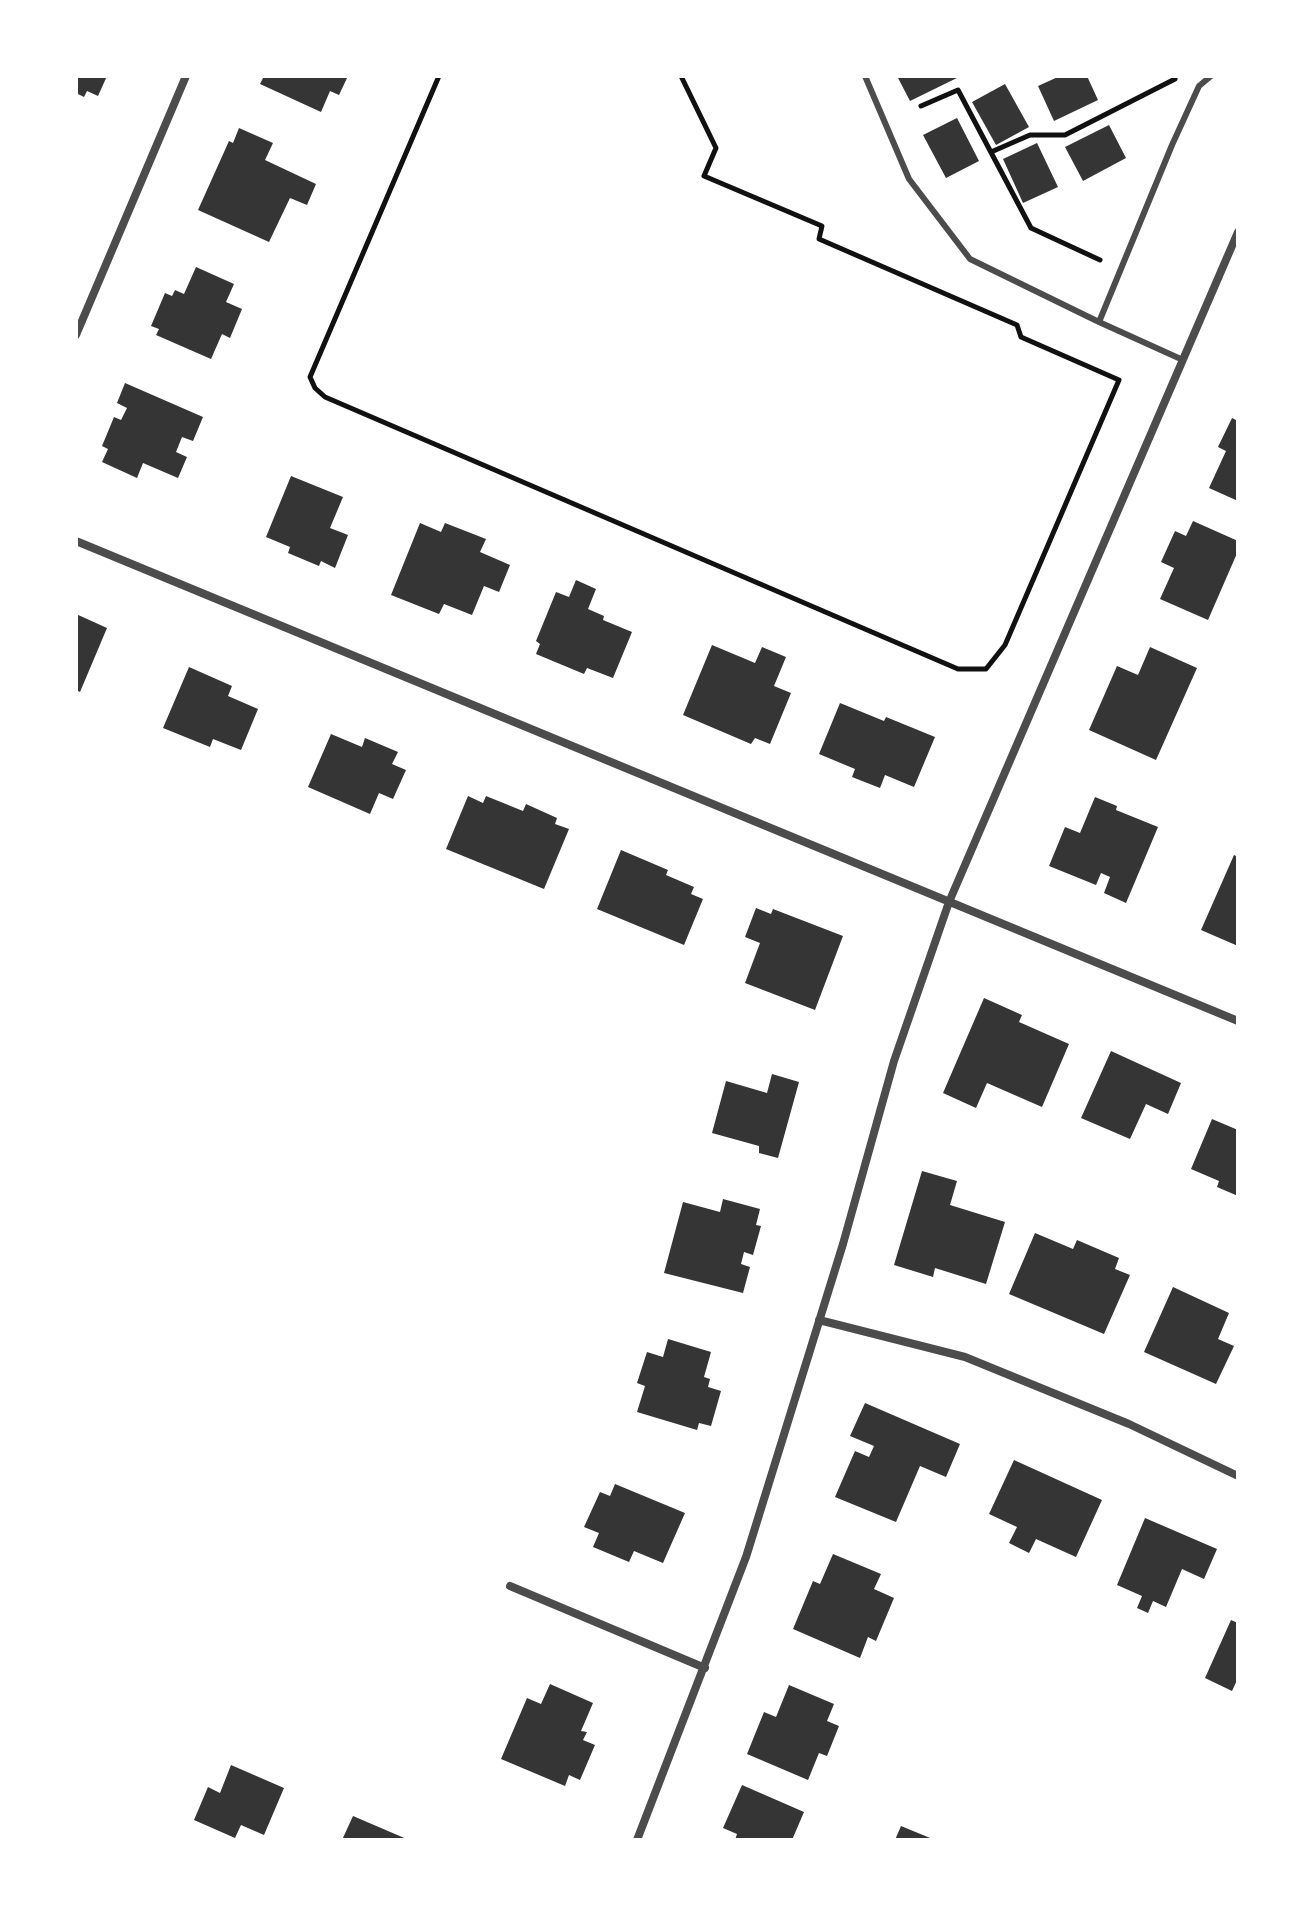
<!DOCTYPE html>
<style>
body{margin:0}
#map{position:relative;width:1314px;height:1916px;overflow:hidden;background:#fff;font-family:"Sofia Sans Condensed",sans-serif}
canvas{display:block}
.frame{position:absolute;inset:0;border:78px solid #fff;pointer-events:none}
</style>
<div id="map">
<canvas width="1314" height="1916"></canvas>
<div class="frame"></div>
</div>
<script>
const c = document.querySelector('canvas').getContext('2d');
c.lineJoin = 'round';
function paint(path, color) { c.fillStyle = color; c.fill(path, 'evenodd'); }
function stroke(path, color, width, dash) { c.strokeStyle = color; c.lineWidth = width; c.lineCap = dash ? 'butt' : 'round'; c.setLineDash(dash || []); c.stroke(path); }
const building = new Path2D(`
 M76,76H107L98,96L87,91L84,97L76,93Z
 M264,76H348L339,95L330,91L321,112L260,84Z
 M897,76H961L910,101Z
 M1060,76H1087L1098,100L1054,121L1038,86Z
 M1005,84L1029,127L996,145L972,102Z
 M957,118L979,161L946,178L923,135Z
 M1109,125L1126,158L1083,181L1065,147Z
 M239,128L273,143L265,160L316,184L307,205L290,198L269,242L198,210L229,141L233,143Z
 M1037,143L1058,187L1023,203L1003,159Z
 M196,267L234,284L226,302L242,309L230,338L222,334L211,359L156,335L159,329L151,326L165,293L172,296L175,290L184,294Z
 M125,383L203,417L193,441L182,437L176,452L187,457L178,478L143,463L137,478L102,462L108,449L102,446L114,417L121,420L127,408L117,403Z
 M1232,418L1238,421V501L1209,488L1226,451L1218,447Z
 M291,476L343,497L330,528L348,535L335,568L321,561L319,566L288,553L290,547L266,537Z
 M1193,521L1238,541V551L1208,620L1160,599L1174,568L1161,562L1175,531L1186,536Z
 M420,523L441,532L445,523L486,539L480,552L510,565L499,592L484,586L472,615L444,604L439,614L391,595Z
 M576,580L596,589L588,609L604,616L603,620L632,632L613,678L587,668L584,674L536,654L540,644L536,641L556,592L569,597Z
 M76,614L107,628L80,692L76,690Z
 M712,645L755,663L762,647L786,657L774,686L791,693L770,744L755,738L751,744L683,715Z
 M1150,647L1197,668L1156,760L1089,730L1117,666L1138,675Z
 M189,667L232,686L228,696L258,709L241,750L213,739L210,747L163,728Z
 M840,703L884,721L886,717L935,737L914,787L885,775L880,788L852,777L855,769L819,754Z
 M331,734L362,747L365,738L398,752L392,764L406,770L393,799L379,793L370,814L308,787Z
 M468,796L483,803L486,796L523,811L526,804L557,818L555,824L569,829L544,889L446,849Z
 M1095,797L1117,806L1116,810L1158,827L1126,903L1104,893L1110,877L1101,873L1096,885L1049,866L1065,827L1080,833Z
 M621,850L668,870L666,875L694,887L691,894L703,899L684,945L597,909Z
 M1234,855L1238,857V946L1201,930Z
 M756,908L771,914L773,909L843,936L815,1010L745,983L760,943L745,937Z
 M984,998L1022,1015L1019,1022L1069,1044L1042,1107L987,1083L976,1108L943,1093Z
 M1111,1051L1181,1083L1168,1114L1146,1104L1130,1139L1081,1118Z
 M772,1074L799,1082L778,1158L759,1153V1146L712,1133L726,1081L767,1093Z
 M1212,1119L1238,1130V1196L1217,1187L1219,1181L1191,1169Z
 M922,1171L957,1181L950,1205L1005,1222L986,1284L935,1268L933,1277L894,1265Z
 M723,1199L760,1209L756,1225L761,1226L753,1255L744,1252L741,1264L750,1267L743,1293L664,1273L683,1202L720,1212Z
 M1035,1233L1073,1249L1077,1240L1119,1258L1115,1269L1130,1275L1104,1334L1009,1294Z
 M1173,1287L1229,1313L1218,1339L1234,1346L1216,1384L1144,1352Z
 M668,1339L711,1352L704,1377L710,1379L708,1387L721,1391L711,1426L699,1423L697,1430L637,1412L645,1386L637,1383L647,1352L663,1357Z
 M865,1403L960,1444L946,1477L920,1466L896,1522L835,1497L855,1451L869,1457L874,1446L850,1436Z
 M1014,1460L1102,1500L1076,1557L1036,1539L1029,1553L1009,1543L1017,1527L989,1514Z
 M615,1484L685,1513L663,1563L634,1551L629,1562L593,1547L599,1533L584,1527L600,1492L610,1496Z
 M1145,1518L1217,1549L1204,1579L1182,1569L1166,1607L1153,1601L1148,1613L1137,1608L1142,1596L1117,1585Z
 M833,1554L881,1574L874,1589L894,1598L876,1641L868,1637L860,1658L793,1629L813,1581L820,1584Z
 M1231,1620L1238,1623V1678L1232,1691L1205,1678Z
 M550,1684L593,1703L581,1731L587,1732L583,1740L595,1745L580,1780L569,1775L565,1786L501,1759L527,1698L541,1704Z
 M789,1685L834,1704L827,1721L839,1726L827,1756L819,1753L808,1780L747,1754L764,1712L776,1717Z
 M231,1765L284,1788L264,1835L241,1825L235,1838L194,1820L208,1787L220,1793Z
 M742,1785L804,1812L792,1840H735L737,1834L723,1828Z
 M353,1816L409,1840H342Z
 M901,1826L935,1840H895Z`);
const path = new Path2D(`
 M439,76L310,377L315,388L325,397L958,669H986L1005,645L1119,380L1021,337L1017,325L819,239L822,226L704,176L716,148L681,76
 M921,106L958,90L1031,228L1100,260
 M991,152L1030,135H1065L1175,79`);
const service = new Path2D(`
 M865,76L909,179L970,259L1099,322
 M1183,360L1099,322L1172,145L1199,86L1211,76`);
const minor = new Path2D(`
 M76,335L186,76
 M76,541L1238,1021
 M819,1320L965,1357L1129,1424L1238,1476
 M510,1586L705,1668
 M637,1840L746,1557L843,1244L894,1061L949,902L1238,232`);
paint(building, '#353535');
stroke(path, '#111', 5);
stroke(service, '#4c4c4c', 6);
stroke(minor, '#4c4c4c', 8);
</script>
